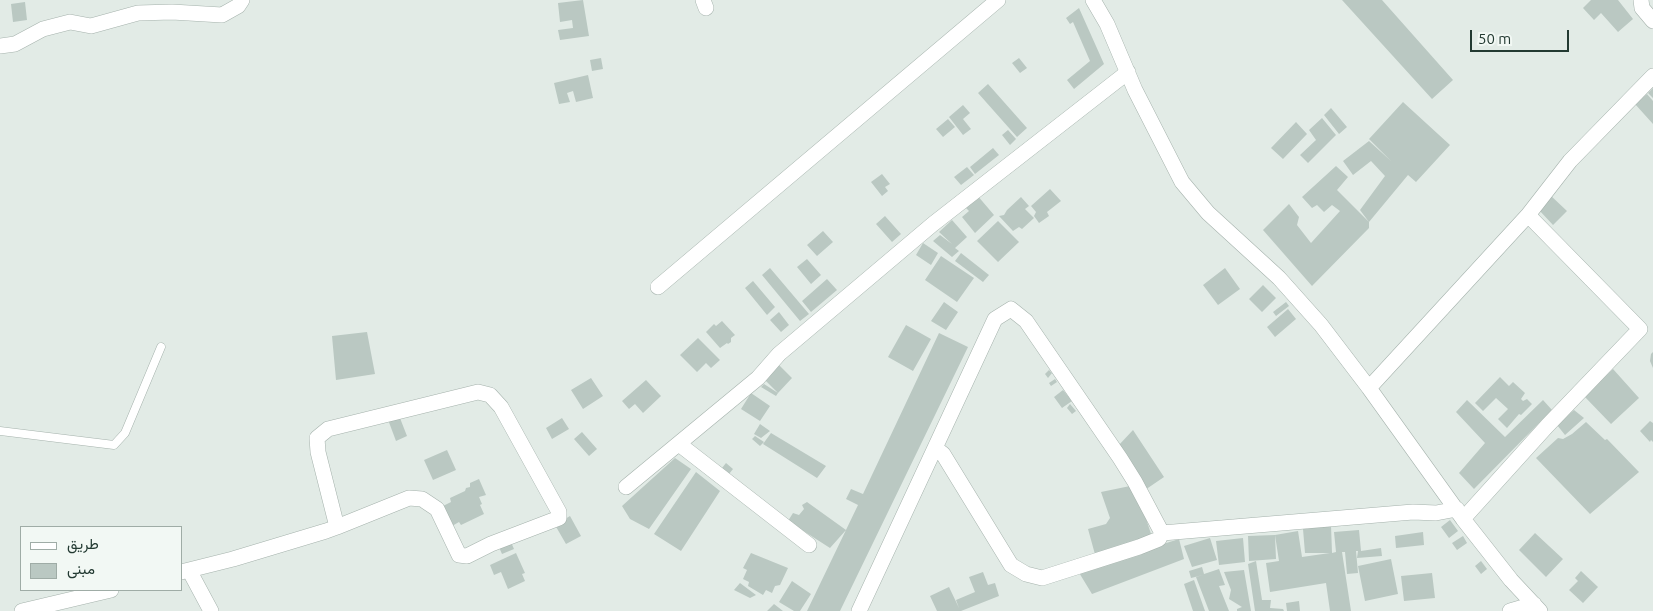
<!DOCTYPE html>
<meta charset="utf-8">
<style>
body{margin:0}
#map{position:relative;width:1653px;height:611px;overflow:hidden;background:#e2ebe6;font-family:Ubuntu,Vazirmatn,sans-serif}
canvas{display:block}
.legend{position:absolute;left:20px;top:526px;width:162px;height:65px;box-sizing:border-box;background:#f2f8f4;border:1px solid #9faca6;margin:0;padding:6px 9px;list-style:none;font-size:15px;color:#233a32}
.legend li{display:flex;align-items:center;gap:10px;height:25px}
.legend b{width:25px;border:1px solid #9faca6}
.scale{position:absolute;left:1470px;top:30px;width:99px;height:22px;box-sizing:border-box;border:2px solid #233a32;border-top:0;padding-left:6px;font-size:15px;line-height:18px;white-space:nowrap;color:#233a32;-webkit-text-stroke:4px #f2f8f4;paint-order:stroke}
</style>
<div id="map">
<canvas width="1653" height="611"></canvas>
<ul class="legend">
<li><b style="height:6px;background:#fff"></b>طريق</li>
<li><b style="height:14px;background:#bac8c2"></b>مبنى</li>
</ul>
<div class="scale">50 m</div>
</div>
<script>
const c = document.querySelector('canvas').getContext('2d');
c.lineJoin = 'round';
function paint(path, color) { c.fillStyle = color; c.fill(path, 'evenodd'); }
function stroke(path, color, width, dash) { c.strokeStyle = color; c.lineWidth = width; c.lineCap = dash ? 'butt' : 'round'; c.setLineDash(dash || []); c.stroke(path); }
const building = new Path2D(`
 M583,0L589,36L560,40L558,30L573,28L572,20L560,22L558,3Z
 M1342,0H1382L1453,80L1432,99Z
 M1591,0H1618L1633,19L1618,32L1601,13L1594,20L1583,8Z
 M25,2L27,20L13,22L11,4Z
 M1079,8L1104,64L1074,89L1067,80L1090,61L1073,22L1070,24L1066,18Z
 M601,58L603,69L592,71L590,60Z
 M1019,58L1027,68L1020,73L1012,63Z
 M588,75L593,98L576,102L573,91L567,93L570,102L559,104L554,83Z
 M988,84L1027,128L1017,137L978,93Z
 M1653,88V98L1648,93Z
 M1647,94L1653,101V124L1635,104Z
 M1403,102L1450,145L1416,182L1408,175L1369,222V228L1312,286L1263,230L1289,204L1299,217L1297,225L1311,243L1340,211L1332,205L1324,212L1317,205L1312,208L1302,197L1336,166L1348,177L1337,190L1369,222L1360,210L1385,176L1371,161L1353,175L1343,161L1369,141L1391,161L1369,139Z
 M963,105L970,113L963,119L971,129L963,135L949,117Z
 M1331,108L1347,127L1339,134L1324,115Z
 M1322,118L1336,135L1308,163L1300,155L1316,140L1309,130Z
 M948,119L955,127L943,137L936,129Z
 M1296,122L1307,134L1283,159L1271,148Z
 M1008,130L1016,139L1010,145L1002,135Z
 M993,148L999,155L975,174L970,167Z
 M967,167L974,175L961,185L954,177Z
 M882,174L890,184L885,187L888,191L882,196L871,182Z
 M1050,189L1061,201L1047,212L1049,216L1039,223L1034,216L1036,212L1031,206Z
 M1549,194L1567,211L1553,225L1539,210Z
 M977,195L994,215L975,233L962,217L969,211L965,207Z
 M1021,197L1029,206L1025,209L1034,218L1022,229L1019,227L1013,231L999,216L1004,215L1007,210Z
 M885,216L901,234L892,242L876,224Z
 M952,220L967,237L955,248L959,251L952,257L933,241L940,235L952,244L939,232Z
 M998,221L1019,242L998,262L977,241Z
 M823,231L833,242L817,256L807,245Z
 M923,243L938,253L931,265L916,255Z
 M961,253L989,275L983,282L955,261Z
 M941,256L974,278L957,302L925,280Z
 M807,259L821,275L811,284L797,267Z
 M770,268L809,314L800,321L762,275Z
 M1225,268L1240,289L1218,305L1203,285Z
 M827,279L837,290L811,312L802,301Z
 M753,281L775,307L767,315L745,288Z
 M1263,285L1276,298L1262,312L1249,299Z
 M944,302L958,312L946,330L931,321Z
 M1286,302L1289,306L1276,316L1273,312Z
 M1288,309L1296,319L1275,337L1267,327Z
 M779,312L789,325L781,332L770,320Z
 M722,321L735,335L731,338V342L728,344L727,343L720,348L706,332L714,324L716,326Z
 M906,325L931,339L913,371L888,357Z
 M367,332L375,374L336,380L332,336Z
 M939,333L968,347L840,611H807L858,505L846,499L851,489L863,494Z
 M698,338L720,360L711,368L706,363L697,372L680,355Z
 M1653,352V368L1650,361L1651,354Z
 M778,364L792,378L778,393L764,379Z
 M1613,369L1639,398L1611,424L1584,396Z
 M1049,370L1052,373L1048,378L1045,374Z
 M1500,377L1509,386L1513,382L1525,393L1521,399L1523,401L1527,399L1532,404L1521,415L1519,414L1507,428L1498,419L1508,409L1496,398L1483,411L1475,403Z
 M591,378L603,396L583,409L571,390Z
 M1055,379L1057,382L1051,386L1049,383Z
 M646,380L661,396L643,413L635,404L629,409L622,401Z
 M764,384L778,393L776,396L761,387Z
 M1063,390L1072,401L1062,408L1054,397Z
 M751,393L770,406L760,421L741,409Z
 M1467,400L1505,437L1543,400L1552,410L1474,489L1459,473L1485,443L1456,412Z
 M1070,404L1076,411L1072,414L1067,408Z
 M1574,410L1584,418L1565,435L1557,425Z
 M398,413L407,436L396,441L387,417Z
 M562,418L569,429L552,439L546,428Z
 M1650,421L1653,423V442L1651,440L1650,442L1640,431Z
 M1586,422L1605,440L1607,439L1639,472L1590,514L1536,458L1558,438L1563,439L1572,434Z
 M760,424L770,431L761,438L754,434Z
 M1133,430L1164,477L1142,492L1118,446Z
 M582,432L597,449L589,456L574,439Z
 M771,433L826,466L817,478L763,444Z
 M755,436L764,442L760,446L752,439Z
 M447,450L456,470L433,480L424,460Z
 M675,458L691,469L649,529L630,519L622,506Z
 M726,463L733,469L729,474L722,468Z
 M696,472L720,491L681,551L654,534Z
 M479,479L486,495L479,497L482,504L480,505L484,514L461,525L459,522L452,526L443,506L451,502L450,498L465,491L466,488L470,487V483Z
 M1135,485L1153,540L1096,558L1088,529L1106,524L1110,518L1101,492Z
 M807,502L846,530L830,548L788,521L793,513L799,515L804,509L802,505Z
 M570,516L581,536L566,544L555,525Z
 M1450,520L1458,531L1449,538L1441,527Z
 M1331,525L1332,553L1336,552L1334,532L1359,530L1361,551L1381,548L1382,556L1357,558L1358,551H1356L1358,573L1347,574L1345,552H1342L1351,611H1330L1326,583L1270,592L1266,563L1279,561L1275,535L1298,531L1302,557L1330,553H1305L1303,529Z
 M1423,532L1424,545L1396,548L1395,536Z
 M1535,533L1563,559L1546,577L1519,550Z
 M1275,535L1276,559L1249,561L1248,536Z
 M1463,536L1467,543L1457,550L1452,543Z
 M1210,538L1217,560L1192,567L1184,546Z
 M1243,538L1245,562L1219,565L1216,541Z
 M1179,539L1184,559L1092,594L1078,571Z
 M510,540L514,549L502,554L498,545Z
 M516,553L525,573L522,574L525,581L508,589L501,572L494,575L490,565Z
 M751,553L788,568L780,585L775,586L772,593L766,590L763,595L748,586L749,582L743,579L747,570L743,568Z
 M1391,559L1398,594L1365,601L1358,566Z
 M1256,561L1262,600H1271L1270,608L1283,609L1284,611H1255L1248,564Z
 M1481,561L1487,569L1481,574L1475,566Z
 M1202,567L1204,574L1219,569L1225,585L1219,586L1229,611H1209L1196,577L1203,575L1191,578L1189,571Z
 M1244,570L1251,611H1237V609L1242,607L1229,599L1231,590L1224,572Z
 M1581,571L1598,587L1583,603L1569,590L1578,581L1575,578Z
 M983,572L988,585L995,583L999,596L961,611H937L930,596L949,587L959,608L956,600L975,592L969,577Z
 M1432,573L1435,598L1404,601L1401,576Z
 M1194,580L1205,611H1193L1184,584Z
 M792,581L811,594L800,611H794L779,602Z
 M740,583L756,595L750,598L734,590Z
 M1299,601L1300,611H1287L1286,603Z
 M774,604L783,611H767Z`);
const lane = new Path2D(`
 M0,431L114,445L125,433L161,347`);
const street = new Path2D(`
 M703,0L706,8
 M1093,0L1107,24L1135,90L1182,182L1208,213L1279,278L1321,325L1369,388L1463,519L1511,580L1540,611
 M1641,0L1642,8L1653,21
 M0,46L15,44L43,29L70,22L91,26L138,13L172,12L222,15L238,6L242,0
 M658,287L998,0
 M1369,388L1528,215L1570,161L1653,76
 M679,444L809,545
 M935,448L943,454L1011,565L1026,574L1042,578L1139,547L1159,539L1162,533
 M626,487L758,378L779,354L933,224L1128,72
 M1463,519L1547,426L1640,329L1528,215
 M1162,533L1413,512L1436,513L1457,509
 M189,570L211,611
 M181,572L233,559L326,531L337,527L409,498L422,499L437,509L459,555L467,556L491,544L559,518V512L501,407L490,395L478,392L328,429L317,438L318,452L337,527
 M22,611L111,590
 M859,611L995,319L1011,309L1026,321L1120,458L1135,482L1162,533
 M1510,611L1534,604`);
paint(building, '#bac8c2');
stroke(lane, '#a5b2ac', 9);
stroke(street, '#a5b2ac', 16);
stroke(lane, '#fff', 8);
stroke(street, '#fff', 15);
</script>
